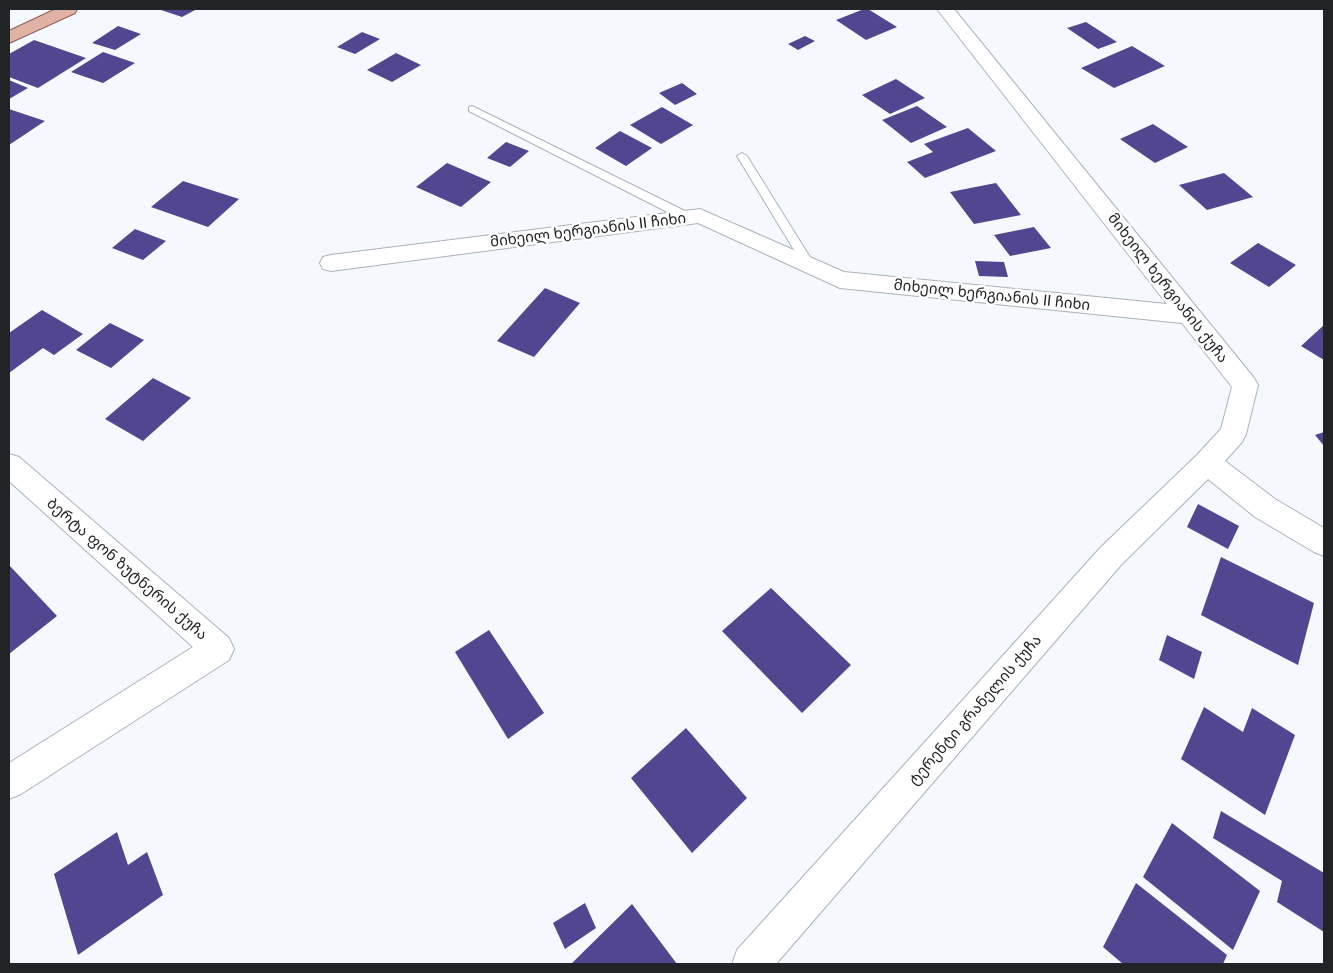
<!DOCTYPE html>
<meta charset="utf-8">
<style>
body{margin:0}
#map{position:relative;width:1333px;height:973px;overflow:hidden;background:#f5f9ff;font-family:Lato,sans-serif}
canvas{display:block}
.frame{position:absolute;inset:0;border:10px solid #212427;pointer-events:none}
</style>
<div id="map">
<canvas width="1333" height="973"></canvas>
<div class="frame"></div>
</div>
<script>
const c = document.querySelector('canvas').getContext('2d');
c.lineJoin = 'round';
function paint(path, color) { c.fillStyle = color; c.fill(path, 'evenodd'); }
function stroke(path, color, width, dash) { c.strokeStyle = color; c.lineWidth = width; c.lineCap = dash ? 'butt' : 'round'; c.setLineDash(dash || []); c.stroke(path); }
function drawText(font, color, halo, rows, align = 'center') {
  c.font = font + ' Lato,"Noto Sans Georgian",sans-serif'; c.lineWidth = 5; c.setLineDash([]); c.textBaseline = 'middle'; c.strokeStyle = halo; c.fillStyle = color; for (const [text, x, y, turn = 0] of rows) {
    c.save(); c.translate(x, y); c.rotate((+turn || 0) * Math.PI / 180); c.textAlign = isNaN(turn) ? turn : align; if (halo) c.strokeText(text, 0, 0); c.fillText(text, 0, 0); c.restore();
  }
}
const building = new Path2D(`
 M158,9H197L182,17Z
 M864,9H868L897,27L866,40L836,20Z
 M1086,22L1117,42L1098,49L1067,28Z
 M118,26L141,34L115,50L92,43Z
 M362,32L380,39L355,54L337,47Z
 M805,36L815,41L798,50L788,44Z
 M34,40L86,58L38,88L9,77V54Z
 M1132,46L1165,66L1114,88L1081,68Z
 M103,52L135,63L103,83L71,72Z
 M396,53L421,65L392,82L367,70Z
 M896,79L925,98L890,114L862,95Z
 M9,80L28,88L9,99Z
 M682,83L697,94L675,105L659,93Z
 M917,106L947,127L911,143L882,120Z
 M662,107L693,125L661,144L630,125Z
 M9,109L45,121L9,145Z
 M1153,124L1188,147L1155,163L1120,139Z
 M968,128L996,151L925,178L907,162L933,152L924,144Z
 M620,131L652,148L626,166L595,148Z
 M506,142L529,151L510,167L487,158Z
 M447,163L491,182L461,207L416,187Z
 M1224,173L1253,197L1207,210L1179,185Z
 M183,181L239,199L208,227L151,207Z
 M996,183L1021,215L974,224L950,192Z
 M1034,227L1051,248L1010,256L994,235Z
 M135,229L166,241L143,260L112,248Z
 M1258,243L1296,265L1269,287L1230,263Z
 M975,261L1004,262L1008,277L979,276Z
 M545,288L580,303L534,357L497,341Z
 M42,310L83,334L54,355L43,348L9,373V333Z
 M110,323L144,340L111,368L76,350Z
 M1324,325V360L1301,346Z
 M153,378L191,398L143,441L105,419Z
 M1324,432V446L1315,435Z
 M1198,504L1239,526L1228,549L1187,527Z
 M1221,557L1314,603L1298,665L1201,615Z
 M9,565L57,616L9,654Z
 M771,588L851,665L802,713L722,631Z
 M489,630L544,713L508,739L455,652Z
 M1167,635L1202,652L1194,679L1159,660Z
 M1204,707L1243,732L1252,708L1295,735L1265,815L1181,759Z
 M686,728L747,798L692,853L631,778Z
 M1221,811L1324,873V932L1277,902L1282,881L1213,838Z
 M1172,823L1260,891L1233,950L1143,877Z
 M117,832L128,865L147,852L163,895L78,955L54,874Z
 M1136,883L1227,955L1223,964H1123L1103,947Z
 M585,903L596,928L565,949L553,923Z
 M632,904L677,964H571Z`);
const service = new Path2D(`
 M472,106L691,214L692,217L687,221L683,220L469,111V107Z
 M742,153L747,156L813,262L815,265L813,268H805L737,156Z`);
const minor = new Path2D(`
 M937,9H954L1254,378L1258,385L1246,434L1242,442L1225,461L1275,499L1324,528V556L1314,552L1255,517L1208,479L1121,565L776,964H732L737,950L1101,547L1197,455L1221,429L1232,387L1182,323L840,288L698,223L331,271L323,269L320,263L323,257L331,255L700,209L844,272L1167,304Z
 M9,454L19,457L229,638L234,649L229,660L21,794L9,799V763L193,647L9,481Z`);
const primary = new Path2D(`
 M56,9H77L75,13L9,43V31Z`);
const streetNames = [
 ["მიხეილ ხერგიანის II ჩიხი",588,230,-7],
 ["მიხეილ ხერგიანის ქუჩა",1168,288,52],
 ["მიხეილ ხერგიანის II ჩიხი",992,295,6],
 ["ბერტა ფონ ზუტნერის ქუჩა",127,569,41],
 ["ტერენტი გრანელის ქუჩა",975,710,-49]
];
paint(building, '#524690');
stroke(service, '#abb2ba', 2);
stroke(minor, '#abb2ba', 2);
stroke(primary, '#8f5f51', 2);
paint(service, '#fff');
paint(minor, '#fff');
paint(primary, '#dfb2a4');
drawText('15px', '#212427', '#fff', streetNames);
</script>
